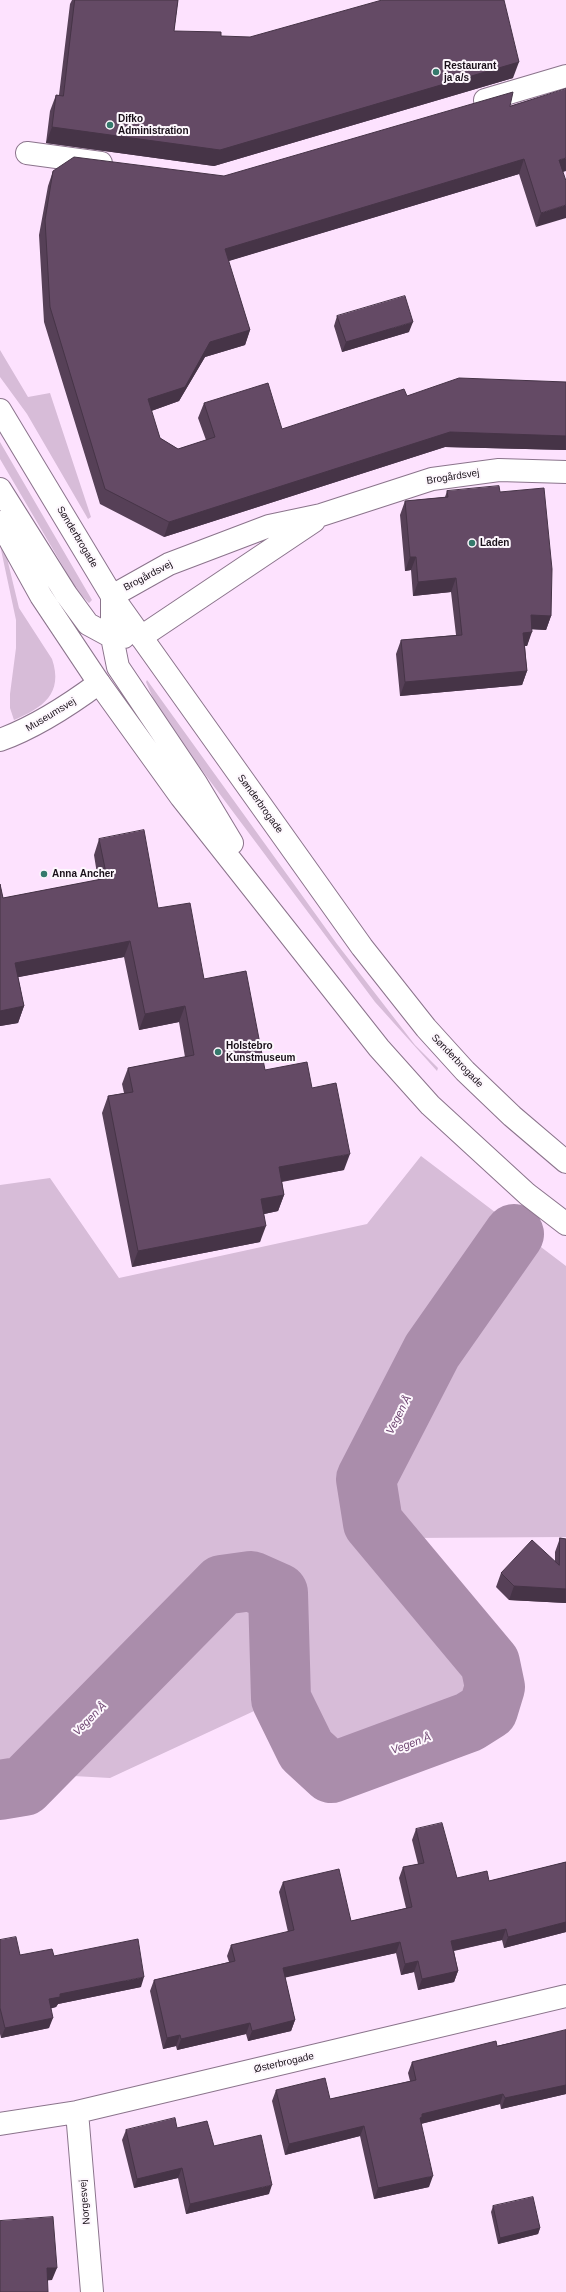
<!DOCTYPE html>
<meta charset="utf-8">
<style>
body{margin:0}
canvas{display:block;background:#fde2fe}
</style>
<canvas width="566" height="2292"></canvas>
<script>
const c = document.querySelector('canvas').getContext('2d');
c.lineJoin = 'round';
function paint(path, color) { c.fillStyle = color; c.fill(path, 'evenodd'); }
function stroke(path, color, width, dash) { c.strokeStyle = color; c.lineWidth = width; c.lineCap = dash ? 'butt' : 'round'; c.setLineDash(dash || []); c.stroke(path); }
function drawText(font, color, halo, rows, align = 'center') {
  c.font = font + ' Arial,sans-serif'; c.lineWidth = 4; c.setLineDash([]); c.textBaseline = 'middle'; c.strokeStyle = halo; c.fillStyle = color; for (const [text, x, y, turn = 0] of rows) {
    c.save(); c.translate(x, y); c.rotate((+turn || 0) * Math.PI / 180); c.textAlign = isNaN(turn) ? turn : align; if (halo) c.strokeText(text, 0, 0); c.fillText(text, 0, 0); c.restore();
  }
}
const green = new Path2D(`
 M0,350L28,397L50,393L91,517L88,519L27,414L0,377Z
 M0,442L92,600L89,603L78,592L0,459Z
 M0,545L7,558L19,608L52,659C64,694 42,708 14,720L10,708V694L16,648V620Z
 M147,680L337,944L415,1045L438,1068L437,1071L375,1002L160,714L146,682Z
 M421,1156L566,1266V1537L411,1538L470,1664L466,1700L347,1749L267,1705L110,1778L0,1772V1185L50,1178L119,1278L367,1224Z`);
const river = new Path2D(`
 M0,1790L24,1786L222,1585L251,1581L278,1593L281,1699L306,1750L331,1773L469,1722L488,1710L495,1687L490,1663L373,1523L366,1479L432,1351L514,1234`);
const street = new Path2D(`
 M485,100L566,76
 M27,153L101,163
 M112,596L169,564L269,526L321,515L432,479L499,470L566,472
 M141,637L314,521
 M0,740C36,727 68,706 99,683
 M77,2112L92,2292
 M0,2124L77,2112L566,1996`);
const secondary = new Path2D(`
 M0,410L112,596L362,947L426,1028L465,1071L512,1116L566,1162
 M0,489L66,594L88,624L112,637H124
 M0,522L41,596L99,683L181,797L379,1048L430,1105L527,1194L566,1224
 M112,596V637L118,667L196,783L232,843`);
const wall = new Path2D(`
 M72,0H178L174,31L221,36L513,78L214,166L46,143L50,111L56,95H59L70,4Z
 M510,106L563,172L536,227L519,174L228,261L250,330L245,345L205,357L179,401L151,411L160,438L178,449L206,440L198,418L204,403L282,429L407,396L566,382V450L445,447L164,537L100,504L44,322L39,235L48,186L53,171L224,176Z
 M337,316L409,332L342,352L334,326Z
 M447,491L500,492L551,616L546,630L532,629L527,646H525L527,671L522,685L400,696L396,654L401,640L456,635L451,592L413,596L411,570L405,571L400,515L405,501L445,497Z
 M99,839L158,908L204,979L265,1070L312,1088L344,1170L282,1182L284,1195L278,1211L264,1214L260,1242L132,1267L102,1113L108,1096L124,1093L122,1084L128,1068L185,1057L179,1022L139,1030L124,957L18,977L24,1006L18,1023L0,1026V884L3,898L98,880L94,855Z
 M560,1538L566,1539V1603L509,1600L496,1587L501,1573L555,1561V1552Z
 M416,1829L457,1878L489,1881L566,1862V1932L504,1948L502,1940L454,1951L458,1971L454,1982L418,1990L414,1972L401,1975L396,1953L285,1977L295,2020L291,2031L248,2041L246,2034L177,2050L176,2046L163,2049L150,1991L154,1980L229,1962L227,1956L231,1945L288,1932L279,1892L283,1882L351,1921L406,1908L399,1878L403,1867L418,1864L412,1840Z
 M0,1940L20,1955L54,1956L141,1987L58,2004L56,2007L51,2008L49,2028L1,2038L0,2034Z
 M566,2030V2094L501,2109L500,2104L421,2124L429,2187L374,2199L360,2136L285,2155L272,2101L276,2090L330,2099L410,2081L408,2073L412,2062L497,2046Z
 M177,2128L214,2146L269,2194L186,2214L178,2178L134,2188L122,2140L126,2130Z
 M493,2206L540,2228L538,2234L498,2244L491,2212Z`);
const shadedWall = new Path2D(`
 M519,62L513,78L214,166L46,143L52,127Z
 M566,158V171L554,175L559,160Z
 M524,159L519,174L219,264L225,249Z
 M566,205V218L536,227L541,213Z
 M413,322L409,332L342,352L346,342Z
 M250,330L245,345L205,357L179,401L143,414L148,399L210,342Z
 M450,432L566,436V450L445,447L164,537L169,522Z
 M410,557H416L411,570L405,571Z
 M456,578L451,592L413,596L418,582Z
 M531,615L551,616L546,630L526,629Z
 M532,632L527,646H518L523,633Z
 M527,671L522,685L400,696L405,682Z
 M130,941L124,957L9,979L15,963Z
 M24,1006L18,1023L0,1026V1011Z
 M185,1006L179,1022L139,1030L145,1014Z
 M350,1154L344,1170L273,1183L279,1167Z
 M284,1195L278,1211L255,1216L261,1199Z
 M266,1226L260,1242L132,1267L138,1251Z
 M514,1586L566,1589V1603L509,1600Z
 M566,1922V1932L504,1948L508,1937Z
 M506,1929L502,1940L447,1952L451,1941Z
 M400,1942L396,1953L279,1979L283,1968Z
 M418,1961L414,1972L401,1975L405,1964Z
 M458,1971L454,1982L418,1990L422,1979Z
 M144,1977L141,1987L58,2004L56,2007L46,2010L49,1999L60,1994Z
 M53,2018L49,2028L1,2038L5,2028Z
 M295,2020L291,2031L248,2041L252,2031Z
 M250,2023L246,2034L177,2050L181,2039Z
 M180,2035L176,2046L163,2049L167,2038Z
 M566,2085V2094L501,2109L505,2098Z
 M503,2094L500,2104L420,2124L416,2128L422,2114Z
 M364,2126L360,2136L285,2155L289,2144Z
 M182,2168L178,2178L134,2188L137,2179Z
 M433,2176L429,2187L374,2199L378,2188Z
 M272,2185L269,2194L186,2214L190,2204Z
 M540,2228L538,2234L498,2244L500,2238Z
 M47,2268H57L52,2280L42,2281Z`);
const building = new Path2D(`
 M75,0H178L174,31L221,32V36L250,37L382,0H504L519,62L220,150L52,127L56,95L63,96Z
 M566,89V158L559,160L566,181V205L541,213L524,159L225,249L250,330L210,342L185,387L148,399L160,438L178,449L215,437L204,403L268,383L282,429L404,389L407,396L459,378L566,382V436L450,432L169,522L105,489L50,307L45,220L53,171L74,157L224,176L513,92L510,106Z
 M405,296L413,322L346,342L337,316Z
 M499,486L500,492L544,488L552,569L551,616L531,615L532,632L523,633L527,671L405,682L401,640L462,635L456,578L418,582L416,557H410L405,501L448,497L447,491Z
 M144,830L158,908L190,903L204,979L246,971L265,1070L307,1062L312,1088L336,1083L350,1154L279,1167L284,1195L261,1199L266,1226L138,1251L108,1096L133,1092L128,1068L194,1055L185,1006L145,1014L130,941L15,963L24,1006L0,1011V884L3,898L107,878L99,839Z
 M560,1538L566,1539V1589L514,1586L501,1573L532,1540L559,1565Z
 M442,1823L457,1878L487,1871L489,1881L566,1862V1922L508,1937L506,1929L451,1941L458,1971L422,1979L418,1961L405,1964L400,1942L283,1968L295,2020L252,2031L250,2023L181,2039L180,2035L167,2038L154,1980L235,1961L231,1945L294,1930L283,1882L339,1869L351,1921L412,1907L403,1867L424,1863L416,1829Z
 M16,1937L20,1955L52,1949L54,1956L138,1939L144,1977L60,1994V1997L49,1999L53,2018L5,2028L0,2008V1940Z
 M566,2030V2085L505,2098L503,2094L422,2114V2117L420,2118L433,2176L378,2188L364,2126L289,2144L276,2090L325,2078L330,2099L416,2080L412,2062L496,2041L497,2046Z
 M175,2118L177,2128L207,2121L214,2146L261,2135L272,2185L190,2204L182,2168L137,2179L126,2130Z
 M533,2197L540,2228L500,2238L493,2206Z
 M53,2217L57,2268H47L48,2292H0V2221Z`);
const markers = [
 [436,72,4,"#35796c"],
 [110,125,4,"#35796c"],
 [472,543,4,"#35796c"],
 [44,874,4,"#35796c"],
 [218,1052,4,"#35796c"]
];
const poiNames = [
 ["Restaurant",444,66],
 ["ja a/s",444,78],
 ["Difko",118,119],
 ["Administration",118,131],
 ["Laden",480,543],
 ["Anna Ancher",52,874],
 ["Holstebro",226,1046],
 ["Kunstmuseum",226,1058]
];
const streetNames = [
 ["Brogårdsvej",453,477,-9],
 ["Sønderbrogade",77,537,59],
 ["Brogårdsvej",148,576,-28],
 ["Museumsvej",51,715,-31],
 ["Sønderbrogade",260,804,54],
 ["Sønderbrogade",457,1061,46],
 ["Østerbrogade",284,2063,-13],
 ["Norgesvej",85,2202,-95]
];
const waterNames = [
 ["Vegen Å",399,1415,-63],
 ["Vegen Å",90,1719,-45],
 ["Vegen Å",411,1744,-20]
];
paint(green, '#d7bcd8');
stroke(river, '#aa8dab', 60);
stroke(street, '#8b748c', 24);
stroke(secondary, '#8b748c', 24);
stroke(street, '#fff', 22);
stroke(secondary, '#fff', 22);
paint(wall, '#564057');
paint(shadedWall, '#463447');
paint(building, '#644a65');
stroke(building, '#463447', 1);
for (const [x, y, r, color] of markers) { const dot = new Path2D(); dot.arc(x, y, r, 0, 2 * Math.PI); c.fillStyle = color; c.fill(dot); stroke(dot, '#fdf7fd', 1.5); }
drawText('bold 10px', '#191019', '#fdf7fd', poiNames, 'left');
drawText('10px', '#191019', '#fdf7fd', streetNames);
drawText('italic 11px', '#6e4571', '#fdf7fd', waterNames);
</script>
